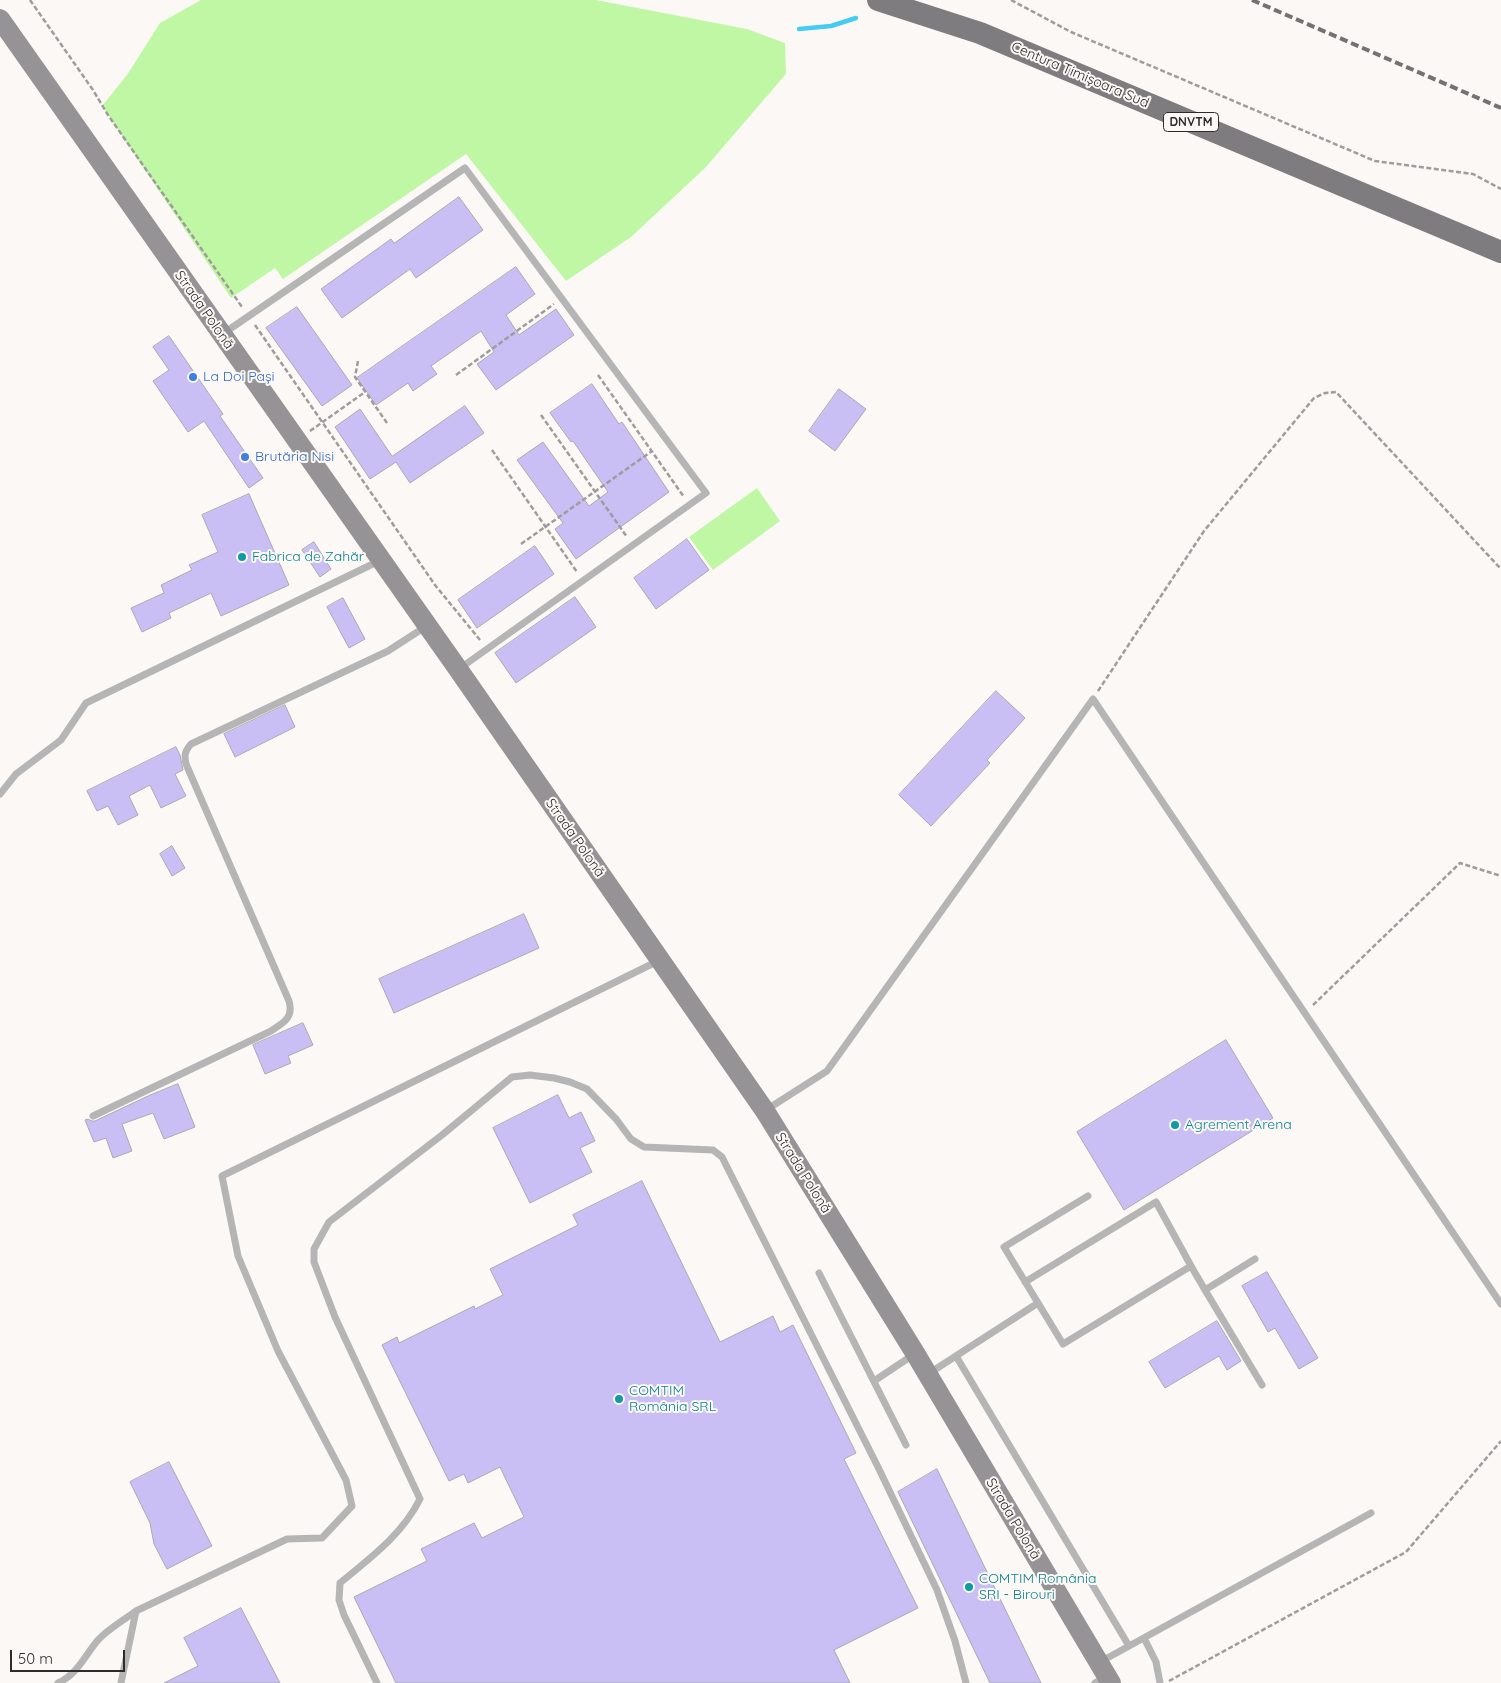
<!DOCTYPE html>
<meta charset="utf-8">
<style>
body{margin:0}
#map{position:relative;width:1501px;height:1683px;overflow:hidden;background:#fbf8f6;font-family:Quicksand,sans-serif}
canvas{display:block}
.scale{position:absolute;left:10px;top:1650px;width:115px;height:22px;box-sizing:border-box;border:2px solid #2d2c2b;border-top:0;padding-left:6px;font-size:15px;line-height:18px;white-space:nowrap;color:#2d2c2b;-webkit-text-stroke:4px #fbf8f6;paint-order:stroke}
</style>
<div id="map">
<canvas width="1501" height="1683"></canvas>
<div class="scale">50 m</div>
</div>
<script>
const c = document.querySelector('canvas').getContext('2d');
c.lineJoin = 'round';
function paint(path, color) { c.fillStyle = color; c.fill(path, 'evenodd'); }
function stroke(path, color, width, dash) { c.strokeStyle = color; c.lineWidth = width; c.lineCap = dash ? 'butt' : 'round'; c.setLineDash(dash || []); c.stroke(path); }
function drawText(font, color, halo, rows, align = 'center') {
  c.font = font + ' Quicksand,sans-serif'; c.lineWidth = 4; c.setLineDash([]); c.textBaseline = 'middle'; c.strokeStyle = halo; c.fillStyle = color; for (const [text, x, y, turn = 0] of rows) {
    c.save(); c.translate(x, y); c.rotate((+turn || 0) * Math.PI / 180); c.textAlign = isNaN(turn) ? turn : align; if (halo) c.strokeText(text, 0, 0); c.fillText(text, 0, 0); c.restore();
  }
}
const green = new Path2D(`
 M201,0H596L747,29L785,43L786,74L705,168L631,237L566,281L466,154L283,279L275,268L231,298L102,106L127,75L160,23Z
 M757,488L780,521L713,570L689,537Z`);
const stream = new Path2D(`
 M799,29L831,26L856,18`);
const building = new Path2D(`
 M459,197L483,230L416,278L410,269L342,318L321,289L391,239L394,243Z
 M516,267L535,294L506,315L519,335L556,309L574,335L496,390L477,364L494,352L481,331L431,366L437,374L413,391L408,383L376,405L357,378Z
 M297,307L352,385L322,406L266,328Z
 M169,336L223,414L220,416L263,478L249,488L204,421L188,432L153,381L169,370L153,347Z
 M592,384L619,424L622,422L669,492L576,559L555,529L563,523L517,460L543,442L589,506L608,492L573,441L571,442L550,413Z
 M839,389L866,409L835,451L809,431Z
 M465,406L484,433L410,483L396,462L370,479L335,427L360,409L392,456Z
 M249,494L289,585L221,616L211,593L169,613L171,618L142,632L131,608L164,593L161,585L192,570L189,565L218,552L202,515Z
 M687,539L709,570L656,609L634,578Z
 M314,542L331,569L320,577L302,550Z
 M535,546L554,574L477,628L458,600Z
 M575,597L596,627L516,683L495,653Z
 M343,598L365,639L349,648L327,607Z
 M996,691L1025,718L987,760L990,763L931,826L899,795Z
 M285,705L295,727L235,757L224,734Z
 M176,747L180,755L183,770L175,774L186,796L161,808L150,785L129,796L138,815L118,825L108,806L97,811L87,791Z
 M172,846L185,868L172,876L160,854Z
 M524,914L539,948L394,1013L379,979Z
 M303,1023L313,1045L288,1056L291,1063L265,1074L253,1045Z
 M1226,1040L1273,1118L1124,1210L1077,1132Z
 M178,1084L195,1127L164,1139L153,1113L122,1124L132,1151L113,1158L106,1138L94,1142L85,1120L88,1119L92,1121H95L148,1096Z
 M558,1095L569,1118L581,1112L595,1141L580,1148L592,1172L530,1203L493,1128Z
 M642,1181L720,1342L773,1316L780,1332L793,1325L856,1453L844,1459L918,1608L834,1650L850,1683H396L354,1597L427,1561L421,1549L474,1523L482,1538L524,1517L500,1467L468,1483L464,1474L449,1481L382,1345L397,1337L399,1343L474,1306L475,1309L503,1295L490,1269L578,1225L573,1215Z
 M1267,1272L1318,1358L1299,1369L1275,1328L1268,1332L1242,1286Z
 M1217,1321L1241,1361L1227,1370L1219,1356L1165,1388L1149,1362Z
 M169,1462L212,1546L167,1569L154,1544L150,1523L130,1482Z
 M937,1469L1041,1683H990L898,1492Z
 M241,1608L280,1683H164L198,1666L184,1638Z`);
const path = new Path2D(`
 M30,0L93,90L108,115L242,307
 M1011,0L1071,32L1375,161L1473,174L1501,189
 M255,325L435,585L480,640
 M358,361L355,377L387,423
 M456,375L554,304
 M598,375L684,497
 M541,415L627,537
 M310,431L365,392
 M492,450L577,572
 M521,544L652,451
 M1098,691L1204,531L1314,398L1325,393L1336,392L1501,569
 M1313,1005L1460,863L1501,876
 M1169,1681L1406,1552L1501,1441`);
const lane = new Path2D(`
 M224,333L465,168L706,493L459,669
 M0,794L16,774L61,740L86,703L381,560
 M766,1110L827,1071L1093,699L1501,1304
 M93,1116L271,1031C283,1023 294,1018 289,1001L186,764C184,755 185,751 191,744L388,651L425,627
 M1088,1196L1004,1247L1063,1344L1191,1266L1205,1290L1255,1259
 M819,1273L906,1445
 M1025,1282L1156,1202L1191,1266
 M1205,1290L1262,1385
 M956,1356L1129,1646
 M928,1374L1038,1303
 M874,1381L913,1355
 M1144,1638L1156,1662L1160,1683
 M1100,1662L1371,1513
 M58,1683C78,1674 85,1655 98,1640C108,1629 124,1620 136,1611
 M121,1683L136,1611L287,1539L322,1538L352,1506L346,1480L278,1351L238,1256L222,1176L658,961
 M377,1683L344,1615L339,1600L340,1583C370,1558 402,1535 420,1499L335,1317L314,1262V1249L329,1222L442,1135L512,1077L530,1075L554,1078L570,1082L587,1089L616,1119L631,1139L644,1147L713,1150L722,1157L878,1467L937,1590L955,1641L966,1683
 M1095,1683L1107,1677`);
const secondary = new Path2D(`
 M0,19L458,669L765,1111L915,1353L1111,1683`);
const primary = new Path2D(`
 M878,0L980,33L1501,252`);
const rail = new Path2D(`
 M1252,0L1501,108`);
const markers = [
 [193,377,5,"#3f7fe0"],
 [245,457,5,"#3f7fe0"],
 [242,557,5,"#0f9aa8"],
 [1175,1125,5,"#0f9aa8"],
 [619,1399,5,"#0f9aa8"],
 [969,1587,5,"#0f9aa8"]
];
const shields = [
 [1191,122,55]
];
const shieldNames = [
 ["DNVTM",1191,122]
];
const streetNames = [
 ["Centura Timișoara Sud",1080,75,23],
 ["Strada Polonă",204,310,55],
 ["Strada Polonă",575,838,55],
 ["Strada Polonă",803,1173,58],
 ["Strada Polonă",1013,1519,59]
];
const shopNames = [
 ["La Doi Pași",203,377],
 ["Brutăria Nisi",255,457]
];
const cultureNames = [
 ["Fabrica de Zahăr",252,557],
 ["Agrement Arena",1185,1125],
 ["COMTIM",629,1391],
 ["România SRL",629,1407],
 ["COMTIM România",979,1579],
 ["SRI - Birouri",979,1595]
];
paint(green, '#c0f7a4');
stroke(stream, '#44ccf3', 4.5);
paint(building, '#c9bff5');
stroke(building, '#aaaaad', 1);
stroke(path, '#9f9d9b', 2.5, [5, 2.5]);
stroke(lane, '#b6b5b6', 7);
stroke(secondary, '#959395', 20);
stroke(primary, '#7e7c7e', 22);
stroke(rail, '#747271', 4, [8, 4]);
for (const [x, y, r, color] of markers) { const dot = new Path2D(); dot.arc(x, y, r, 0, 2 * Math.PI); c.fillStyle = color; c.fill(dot); stroke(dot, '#fbf8f6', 2); }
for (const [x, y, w] of shields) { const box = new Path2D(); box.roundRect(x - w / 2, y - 9.5, w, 19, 4); c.fillStyle = '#fbf8f6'; c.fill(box); stroke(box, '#2d2c2b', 1); }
drawText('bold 12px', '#2d2c2b', null, shieldNames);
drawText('14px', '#2d2c2b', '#fbf8f6', streetNames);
drawText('14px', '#366cbe', '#fbf8f6', shopNames, 'left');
drawText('14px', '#0d838f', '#fbf8f6', cultureNames, 'left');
</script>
